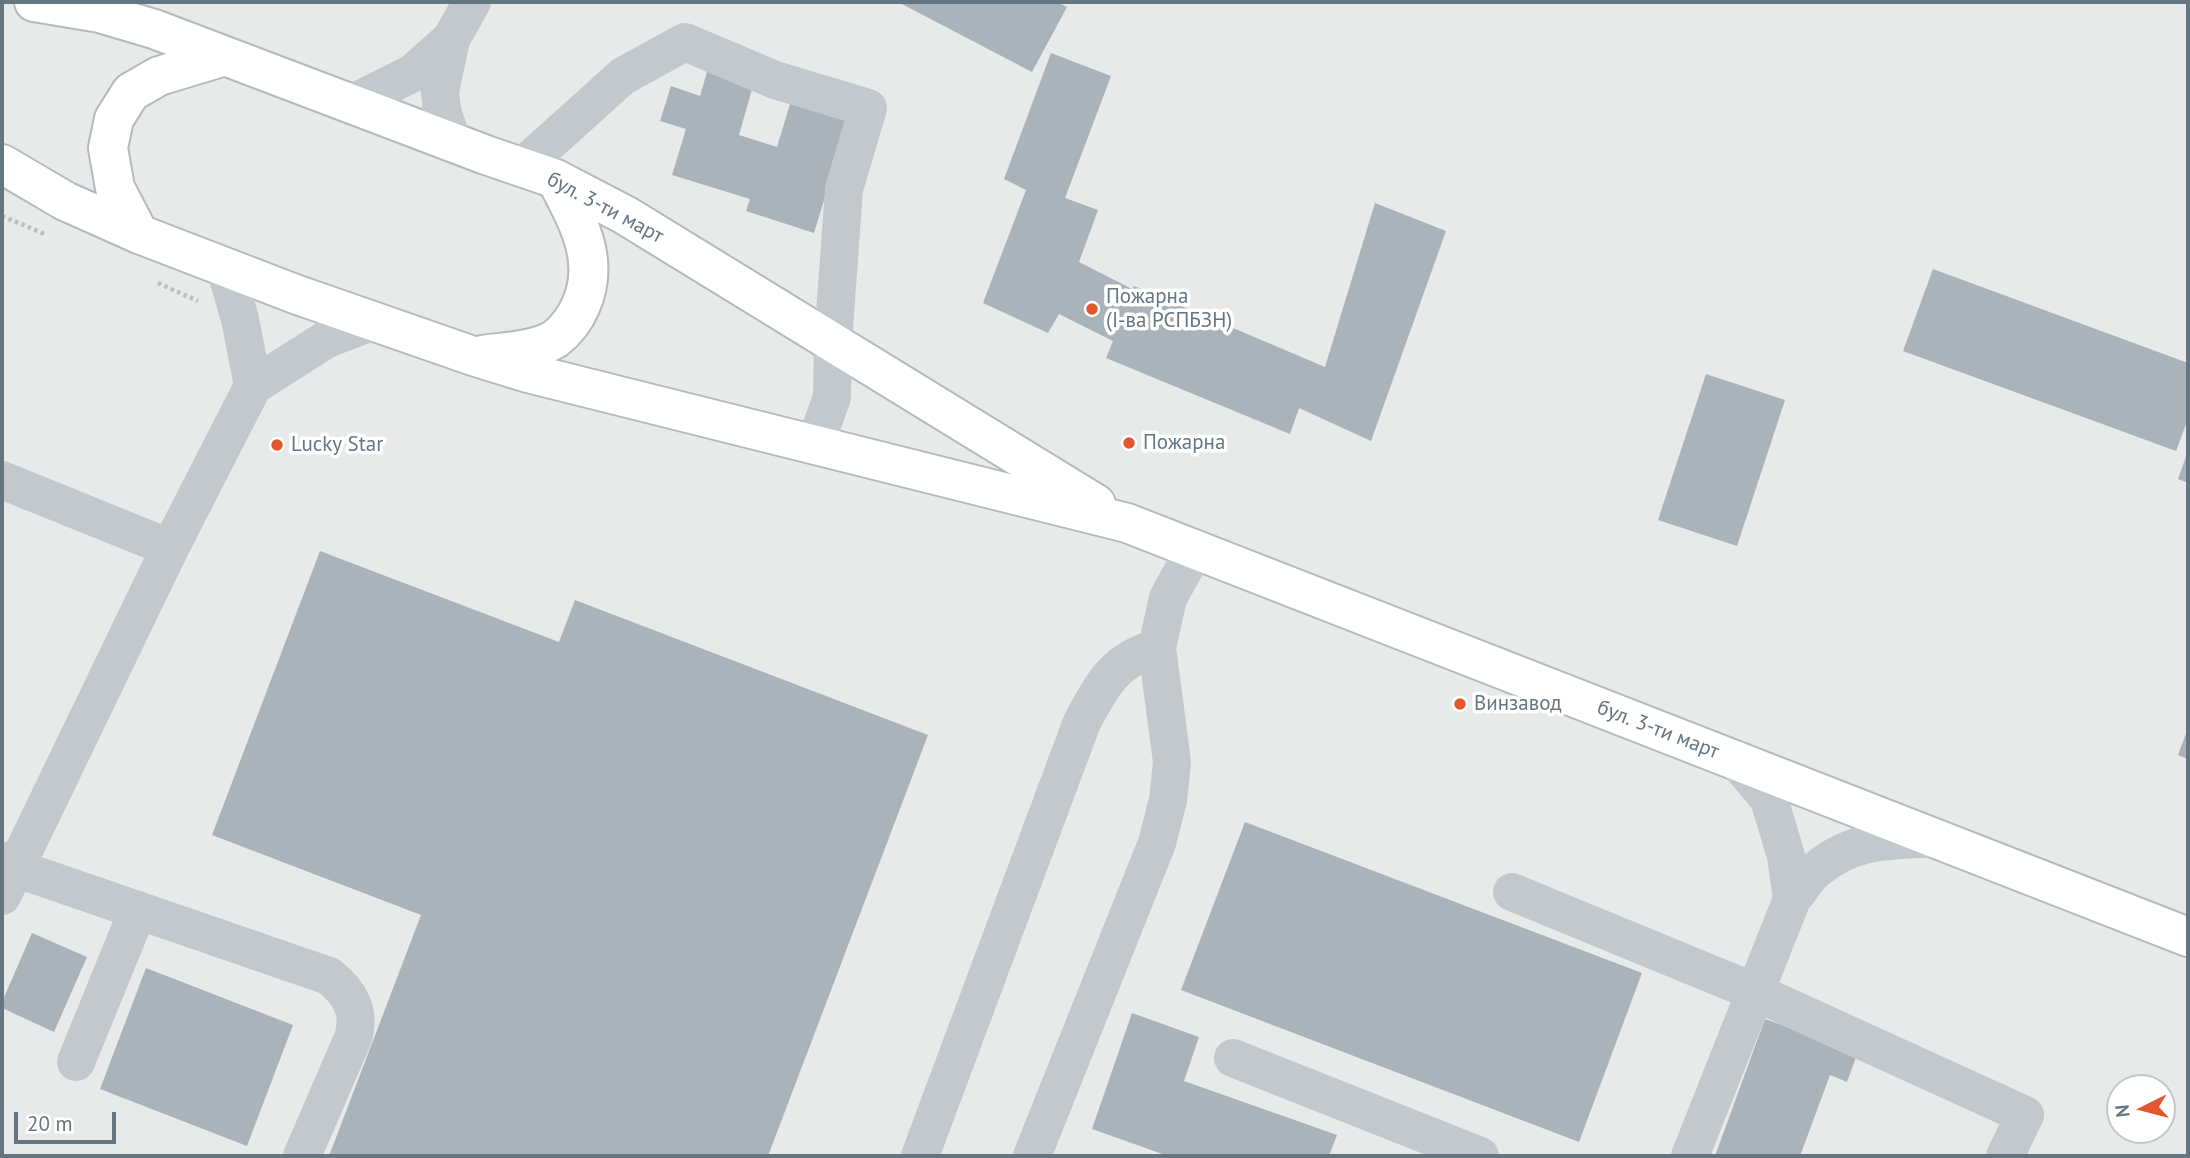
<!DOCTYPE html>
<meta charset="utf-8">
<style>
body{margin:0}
#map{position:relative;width:2190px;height:1158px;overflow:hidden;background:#fafaf8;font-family:"PT Sans",sans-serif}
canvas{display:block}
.frame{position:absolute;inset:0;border:4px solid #657683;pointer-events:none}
.north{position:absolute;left:2106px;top:1074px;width:70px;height:70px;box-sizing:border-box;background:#fff;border:2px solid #c1c8cd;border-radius:50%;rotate:264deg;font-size:19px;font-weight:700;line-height:28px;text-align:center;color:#657683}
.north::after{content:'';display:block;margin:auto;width:24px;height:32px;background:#e4572e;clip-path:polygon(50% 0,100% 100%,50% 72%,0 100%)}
.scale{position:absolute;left:14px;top:1112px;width:102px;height:32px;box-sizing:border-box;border:4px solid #657683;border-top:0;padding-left:9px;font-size:21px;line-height:24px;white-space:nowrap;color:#657683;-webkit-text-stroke:5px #fff;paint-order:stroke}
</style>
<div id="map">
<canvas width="2190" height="1158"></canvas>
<div class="frame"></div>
<div class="north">N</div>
<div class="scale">20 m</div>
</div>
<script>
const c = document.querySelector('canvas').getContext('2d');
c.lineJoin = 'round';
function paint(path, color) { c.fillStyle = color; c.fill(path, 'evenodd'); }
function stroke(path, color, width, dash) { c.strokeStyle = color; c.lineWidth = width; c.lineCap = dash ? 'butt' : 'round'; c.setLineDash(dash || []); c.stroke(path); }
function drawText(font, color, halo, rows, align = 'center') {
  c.font = font + ' "PT Sans",sans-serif'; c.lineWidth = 7; c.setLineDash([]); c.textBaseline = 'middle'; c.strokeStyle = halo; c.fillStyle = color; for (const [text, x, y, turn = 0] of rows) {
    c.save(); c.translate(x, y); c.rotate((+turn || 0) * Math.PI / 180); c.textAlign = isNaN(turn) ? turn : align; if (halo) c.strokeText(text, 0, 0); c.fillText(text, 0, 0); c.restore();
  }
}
const built = new Path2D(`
 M2,2H2188V1156H2ZM2120,1088H2162V1130H2120Z`);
const building = new Path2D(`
 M898,2H1057L1067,7L1032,72Z
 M1051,53L1111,76L1065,198L1098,210L1079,262L1132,289L1134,286L1325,367L1375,203L1446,231L1371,441L1299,408L1290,434L1106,358L1113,341L1059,314L1048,333L983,303L1026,190L1004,179Z
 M707,72L753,86L739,135L777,147L793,94L851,112L814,233L746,211L750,199L672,175L686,129L660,121L671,86L700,96Z
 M1933,269L2188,363V419L2176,451L1903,351Z
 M1706,374L1785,400L1737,546L1658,520Z
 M2188,451V483L2178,479Z
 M320,551L559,642L575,600L928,735L768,1156H329L421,915L212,835Z
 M2188,728V759L2178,755Z
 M1245,822L1642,973L1579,1142L1181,990Z
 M32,933L87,957L54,1032L2,1008V1002Z
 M146,968L293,1025L247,1146L100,1089Z
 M1132,1013L1199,1037L1184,1081L1337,1135L1329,1156H1168L1092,1129Z
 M1765,1019L1858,1052L1847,1082L1830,1075L1800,1156H1715Z`);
const path = new Path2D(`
 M2,216L47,235
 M158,283L198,301`);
const minor = new Path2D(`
 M451,39L440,92L442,110L452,142
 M353,103L413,73L451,39L472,2
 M522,167L623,76L685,42L775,80L868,108L844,189L833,342L832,397L815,445
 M225,267L240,319L253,386L327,339L374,321
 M2,480L170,548
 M1736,760L1769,799L1786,856L1792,899C1800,890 1807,877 1816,870C1854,838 1889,841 1935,838
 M2,861L15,868L329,976C350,993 361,1011 353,1038L302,1156
 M1512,892L1755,992L2025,1115L2005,1156
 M2,896L170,548L253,386
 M1233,1058L1480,1156
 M76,1062L138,910
 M920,1156L1082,722C1102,685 1114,660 1157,648
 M1032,1156L1157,843L1168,800L1172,762L1157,648L1168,598L1195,549
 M1690,1156L1792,899`);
const major = new Path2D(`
 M34,2L100,13L154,29L486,155L556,179L625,215L1096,504
 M2,164L65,201L139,234L295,294L473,356L528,373L1127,523L2188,937
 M139,234L115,188L108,148L114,119L131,92L159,76L225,56
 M482,355C503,352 536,351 555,339C567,330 575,319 581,305C601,259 577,220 556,179`);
const markers = [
 [1092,309,7,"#e4572e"],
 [1129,443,7,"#e4572e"],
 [277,445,7,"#e4572e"],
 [1460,704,7,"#e4572e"]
];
const streetNames = [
 ["бул. 3-ти март",605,208,28],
 ["бул. 3-ти март",1658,730,21]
];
const poiNames = [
 ["Пожарна",1106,297],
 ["(I-ва РСПБЗН)",1106,321],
 ["Пожарна",1143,443],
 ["Lucky Star",291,445],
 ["Винзавод",1474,704]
];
paint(built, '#e8e9e9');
paint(building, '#aab3b9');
stroke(major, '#b5babe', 42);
stroke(path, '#bbbfc2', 4.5, [3.5, 3.5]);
stroke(minor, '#c3c8cc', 38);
stroke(major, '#fff', 38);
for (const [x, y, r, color] of markers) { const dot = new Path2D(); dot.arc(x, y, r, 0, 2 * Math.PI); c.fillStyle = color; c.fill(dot); stroke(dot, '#fff', 2.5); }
drawText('21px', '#657683', '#fff', streetNames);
drawText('21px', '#657683', '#fff', poiNames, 'left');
</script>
